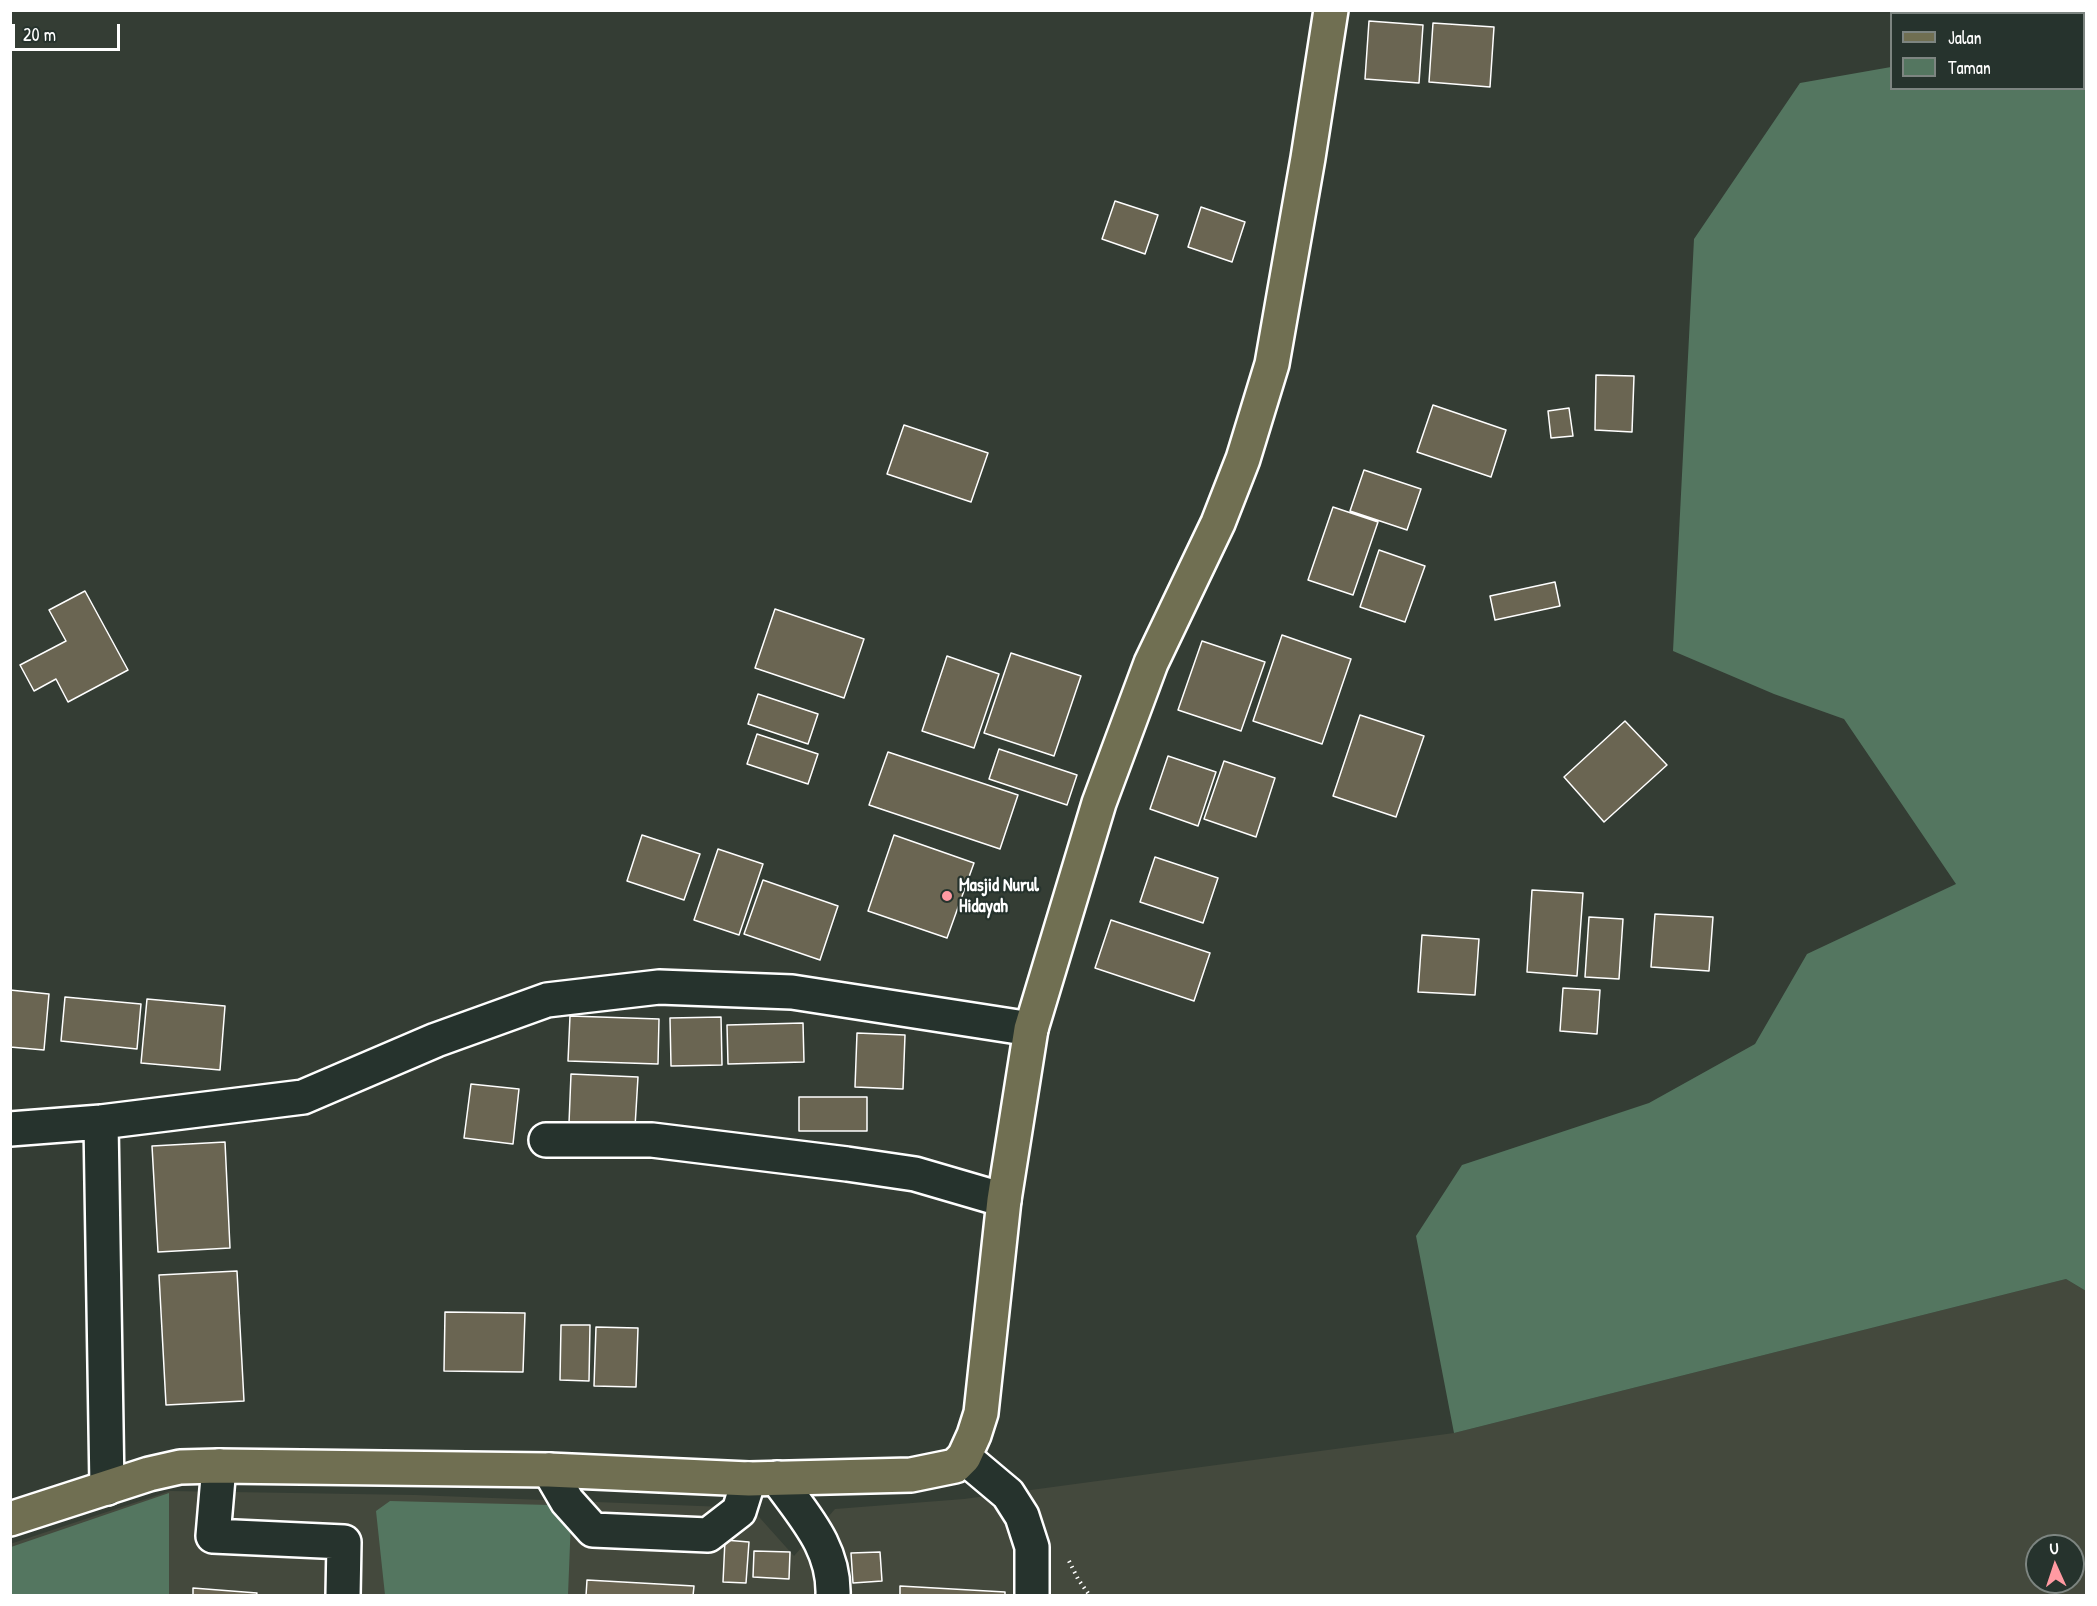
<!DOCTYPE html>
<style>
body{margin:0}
#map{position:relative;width:2097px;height:1606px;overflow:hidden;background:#343d34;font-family:"Patrick Hand",sans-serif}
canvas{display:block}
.frame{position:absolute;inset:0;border:12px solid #fff;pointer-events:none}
.legend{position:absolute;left:1890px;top:12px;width:195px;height:78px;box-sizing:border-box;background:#26332d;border:2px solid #7d8581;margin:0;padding:8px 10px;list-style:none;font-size:18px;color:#fff}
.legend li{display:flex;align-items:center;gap:12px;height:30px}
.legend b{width:30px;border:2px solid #7d8581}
.north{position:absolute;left:2025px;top:1534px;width:60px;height:60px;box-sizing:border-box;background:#26332d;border:2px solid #7d8581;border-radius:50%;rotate:357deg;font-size:16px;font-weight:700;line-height:24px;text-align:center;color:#fff}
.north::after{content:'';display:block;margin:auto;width:21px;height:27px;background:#ff9aa2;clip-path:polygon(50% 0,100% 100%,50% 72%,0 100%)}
.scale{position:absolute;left:12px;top:24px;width:108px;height:27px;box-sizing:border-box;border:3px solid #fff;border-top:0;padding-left:8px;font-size:18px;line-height:21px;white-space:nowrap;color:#fff;-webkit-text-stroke:4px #26332d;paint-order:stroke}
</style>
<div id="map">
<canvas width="2097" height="1606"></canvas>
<div class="frame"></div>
<ul class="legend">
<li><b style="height:8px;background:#706f52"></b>Jalan</li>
<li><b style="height:16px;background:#547660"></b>Taman</li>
</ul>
<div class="north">U</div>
<div class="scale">20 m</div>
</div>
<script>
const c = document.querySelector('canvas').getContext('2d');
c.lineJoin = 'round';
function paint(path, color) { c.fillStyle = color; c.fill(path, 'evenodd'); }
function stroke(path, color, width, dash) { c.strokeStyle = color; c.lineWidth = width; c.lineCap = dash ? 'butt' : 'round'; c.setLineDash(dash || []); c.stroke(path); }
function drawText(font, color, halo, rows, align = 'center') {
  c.font = font + ' "Patrick Hand",sans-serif'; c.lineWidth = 4.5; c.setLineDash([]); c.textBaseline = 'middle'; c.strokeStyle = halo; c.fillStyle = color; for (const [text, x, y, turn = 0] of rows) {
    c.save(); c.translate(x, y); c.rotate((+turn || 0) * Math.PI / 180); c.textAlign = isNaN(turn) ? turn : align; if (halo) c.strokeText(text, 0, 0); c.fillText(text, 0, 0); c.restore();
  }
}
const built = new Path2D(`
 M2066,1279L2086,1291V1595L11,1596L10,1544L170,1491L415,1495L751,1508L794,1556L835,1509L964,1499L1454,1433ZM2037,1546H2073V1582H2037Z`);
const green = new Path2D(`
 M1923,11H2086V1291L2066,1279L1454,1433L1416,1236L1462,1165L1649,1103L1755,1044L1807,954L1956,884L1844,719L1774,694L1673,651L1694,239L1800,83L1891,67L1892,88H2084V14L1922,13Z
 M169,1493V1595H11V1547Z
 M390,1501L550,1505L571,1519L568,1595H385L376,1511Z`);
const building = new Path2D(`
 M1369,21L1423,25L1419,83L1365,79Z
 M1433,23L1494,27L1490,87L1429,82Z
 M1115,201L1158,215L1145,254L1102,239Z
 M1201,207L1245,222L1232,262L1188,247Z
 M1596,375L1634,376L1632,432L1595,430Z
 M1433,405L1506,430L1491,477L1417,452Z
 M1569,408L1573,436L1551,438L1548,411Z
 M904,425L988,453L971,502L887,474Z
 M1364,470L1421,489L1407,530L1350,511Z
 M1333,507L1378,522L1353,595L1308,580Z
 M1379,550L1425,566L1405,622L1360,607Z
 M1555,582L1560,606L1495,620L1490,596Z
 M85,591L128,670L68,702L56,679L34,691L20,665L66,641L49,610Z
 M775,609L864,639L844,698L755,668Z
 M1282,635L1351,659L1322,744L1253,721Z
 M1202,641L1265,662L1241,731L1178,710Z
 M1011,653L1081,676L1054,756L984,733Z
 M947,656L999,674L974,748L922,731Z
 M758,694L818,714L808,744L748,724Z
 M1360,715L1424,736L1396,817L1333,796Z
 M1625,721L1667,765L1604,822L1564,777Z
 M757,734L818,754L808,784L747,764Z
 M999,749L1077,775L1067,805L989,779Z
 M888,752L1018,795L1000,849L869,805Z
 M1168,756L1216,772L1198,826L1150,809Z
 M1224,761L1275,778L1256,837L1204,819Z
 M642,835L700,854L684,900L627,881Z
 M894,835L974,863L947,938L868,911Z
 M718,849L763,864L739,935L694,920Z
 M1155,857L1218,878L1203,923L1140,902Z
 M763,880L838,906L820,960L744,934Z
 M1532,890L1583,893L1577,976L1527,972Z
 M1655,914L1713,917L1709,971L1651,967Z
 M1589,917L1623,919L1619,979L1585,977Z
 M1111,920L1210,953L1194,1001L1095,968Z
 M1422,935L1479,939L1475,995L1418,992Z
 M1563,988L1600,990L1597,1034L1560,1031Z
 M10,990L49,994L44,1050L10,1047Z
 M65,997L141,1004L137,1049L61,1041Z
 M147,999L225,1006L220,1070L141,1063Z
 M570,1016L659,1019L658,1064L568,1061Z
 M721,1017L722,1065L671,1066L670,1018Z
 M803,1023L804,1062L728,1064L727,1025Z
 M857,1033L905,1035L903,1089L855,1087Z
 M571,1074L638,1077L635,1127L569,1123Z
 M471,1084L519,1089L513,1144L464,1138Z
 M799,1097H867V1131H799Z
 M225,1142L230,1248L158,1252L152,1146Z
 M237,1271L244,1401L166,1405L159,1275Z
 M445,1312L525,1313L523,1372L444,1371Z
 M561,1325H590L589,1381L560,1380Z
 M596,1327L638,1328L636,1387L594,1386Z
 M725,1540L749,1542L746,1583L723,1582Z
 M754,1551L790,1552L789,1579L753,1577Z
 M880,1552L882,1581L853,1583L851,1553Z
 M587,1580L694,1586L693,1596H586Z
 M900,1586L1005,1592V1596H900Z
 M193,1588L257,1593L256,1596H193Z`);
const path = new Path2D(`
 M1069,1561L1078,1579L1090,1596`);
const minor = new Path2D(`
 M101,1122L107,1488
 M10,1129L101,1122L303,1097L436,1040L547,1000L659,987L792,992L1031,1029
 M546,1140H652L847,1164L915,1174L1004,1200
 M964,1457L1008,1494L1022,1516L1032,1547V1596
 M219,1466L213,1536L344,1542L343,1596
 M549,1470L567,1501L593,1530L708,1535L739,1511L749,1479
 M777,1478C803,1515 835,1547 833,1596`);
const major = new Path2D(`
 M10,1519L149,1474L180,1467L219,1466L549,1470L749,1479L911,1475L955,1466L964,1457L974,1435L981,1413L1004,1200L1031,1029L1099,803L1151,663L1218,523L1243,459L1272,364L1308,158L1331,10`);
const markers = [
 [947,896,6,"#ff9aa2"]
];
const poiNames = [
 ["Masjid Nurul",959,886],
 ["Hidayah",959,907]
];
paint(built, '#44493d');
paint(green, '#547660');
paint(building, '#6a6552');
stroke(building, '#fff', 1.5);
stroke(minor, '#fff', 38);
stroke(major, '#fff', 38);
stroke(path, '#fff', 4, [1.5, 4.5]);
stroke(minor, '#26332d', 33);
stroke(major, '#706f52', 33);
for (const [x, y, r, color] of markers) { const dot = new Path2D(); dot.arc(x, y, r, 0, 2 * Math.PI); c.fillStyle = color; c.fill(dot); stroke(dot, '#26332d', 2); }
drawText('bold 18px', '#fff', '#26332d', poiNames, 'left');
</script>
